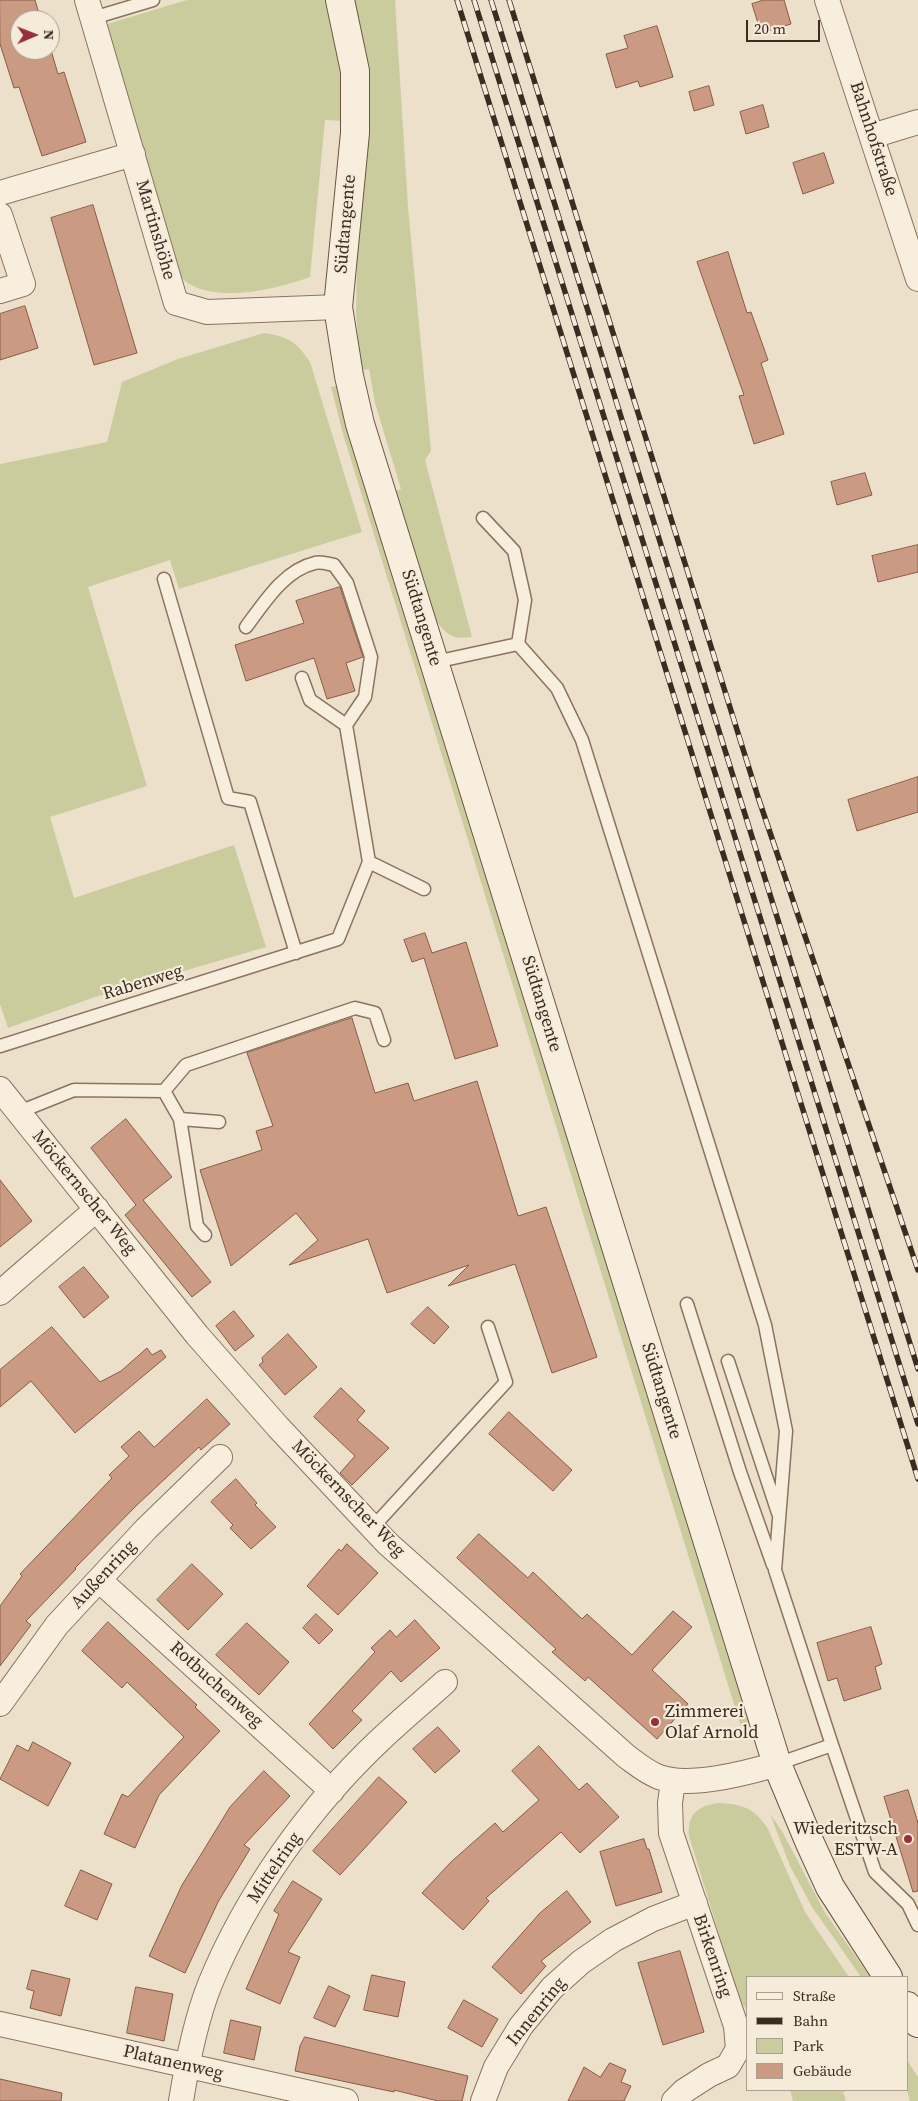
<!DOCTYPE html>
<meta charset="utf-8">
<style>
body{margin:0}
#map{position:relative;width:918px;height:2101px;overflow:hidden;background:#ede0ca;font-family:"Source Serif 4",serif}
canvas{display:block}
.legend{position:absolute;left:746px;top:1976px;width:162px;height:115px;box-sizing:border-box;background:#f5ebd9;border:1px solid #ab9f90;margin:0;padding:6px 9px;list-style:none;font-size:15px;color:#3b2c22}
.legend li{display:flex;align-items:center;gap:10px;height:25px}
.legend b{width:25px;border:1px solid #ab9f90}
.north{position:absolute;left:10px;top:10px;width:50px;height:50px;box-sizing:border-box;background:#f5ebd9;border:1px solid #ab9f90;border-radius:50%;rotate:89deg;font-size:14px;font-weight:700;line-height:20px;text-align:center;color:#3b2c22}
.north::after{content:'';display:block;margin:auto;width:18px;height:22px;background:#973139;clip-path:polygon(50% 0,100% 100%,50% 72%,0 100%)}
.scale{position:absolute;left:746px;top:20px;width:74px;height:22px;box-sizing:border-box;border:2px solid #3b2c22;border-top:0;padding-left:6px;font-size:15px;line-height:18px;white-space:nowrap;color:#3b2c22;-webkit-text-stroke:4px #f5ebd9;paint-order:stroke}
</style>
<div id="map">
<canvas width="918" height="2101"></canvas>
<ul class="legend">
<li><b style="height:6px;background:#f8eedd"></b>Straße</li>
<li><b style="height:6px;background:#3b2c22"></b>Bahn</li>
<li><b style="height:14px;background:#cacc9e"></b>Park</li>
<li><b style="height:14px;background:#ca9a82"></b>Gebäude</li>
</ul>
<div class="north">N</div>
<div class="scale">20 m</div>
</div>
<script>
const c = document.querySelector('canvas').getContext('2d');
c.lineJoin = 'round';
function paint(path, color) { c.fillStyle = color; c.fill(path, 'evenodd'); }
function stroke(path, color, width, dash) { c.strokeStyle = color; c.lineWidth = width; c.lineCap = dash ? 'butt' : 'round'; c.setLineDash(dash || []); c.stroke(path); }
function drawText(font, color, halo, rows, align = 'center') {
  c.font = font + ' "Source Serif 4",serif'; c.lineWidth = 4.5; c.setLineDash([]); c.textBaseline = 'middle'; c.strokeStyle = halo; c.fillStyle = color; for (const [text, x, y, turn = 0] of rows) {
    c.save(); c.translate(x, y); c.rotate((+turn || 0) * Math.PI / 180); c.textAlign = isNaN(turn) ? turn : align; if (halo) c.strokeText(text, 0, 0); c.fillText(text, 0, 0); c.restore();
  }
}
const green = new Path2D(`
 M187,0H326L341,73L342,121L325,120L310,277C277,289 224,302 191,285C185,282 180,276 176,272L104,25Z
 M351,0H395L408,207L431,451L425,460L472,637C453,639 449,637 437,622L396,491L401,489L375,403L369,369L361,370L356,315L357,260L367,135Z
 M264,333C289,337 296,341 310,362L362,532L179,589L170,560L88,587L147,786L50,817L74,898L234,845L266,947L95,997L8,1028L0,1004V464L107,442L122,382L178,359Z
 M340,385L751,1726L742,1730L343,434L331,387Z
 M718,1803C742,1804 755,1808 768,1829L805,1912L849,1977H747V2010L739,1999L689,1836C687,1815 697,1806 718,1803Z
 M770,1814L782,1831L824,1911L870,1977H861L812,1907L790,1866Z
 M907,2060L918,2077V2101H910L907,2090Z
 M790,2090H850L843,2092L846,2101H793Z`);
const building = new Path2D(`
 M0,0H35L41,20H20V50H50V47L58,74L64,72L86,142L42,156L19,87L14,88L0,44Z
 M764,0H784L791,24L761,33L752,4Z
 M657,26L673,77L640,87L638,81L616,88L606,54L628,48L624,36Z
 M709,86L714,105L694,111L689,92Z
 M763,105L769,127L746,134L740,112Z
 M824,153L834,183L803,194L793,163Z
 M93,205L137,353L94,365L51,218Z
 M728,252L747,313L751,312L768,360L761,363L784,434L754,444L739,396L744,395L697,262Z
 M25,306L38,348L0,360V314Z
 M865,473L872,495L837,505L831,482Z
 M918,545V572L878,582L872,556Z
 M340,587L363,657L346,663L355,691L327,699L314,658L246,681L235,645L304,623L296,601Z
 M918,777V812L857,831L848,800Z
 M425,933L432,953L466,942L498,1046L455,1059L424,958L412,962L404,940Z
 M352,1018L375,1093L408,1083L414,1101L477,1081L518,1216L546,1207L597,1357L552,1373L515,1264L448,1286L469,1265L387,1293L368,1239L289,1265L318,1240L296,1213L231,1266L200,1170L262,1150L256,1131L273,1126L247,1053Z
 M126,1119L172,1177L143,1200L211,1282L192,1297L125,1215L136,1205L91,1148Z
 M0,1180L32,1221L0,1247Z
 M84,1267L109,1297L84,1318L59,1287Z
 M428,1307L449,1327L434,1344L411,1324Z
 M234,1311L254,1336L235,1351L216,1326Z
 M52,1327L100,1382L121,1371L147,1348L152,1355L161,1350L166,1357L75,1433L31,1381L0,1407V1370Z
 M288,1334L317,1367L285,1395L259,1365L263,1362L262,1358Z
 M341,1388L365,1411L357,1420L389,1448L352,1485L340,1473L355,1456L314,1417Z
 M207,1399L230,1424L201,1450L199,1447L137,1505L75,1568L76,1569L26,1621L31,1625L0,1666V1606L22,1576L20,1574L112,1478L109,1475L129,1456L121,1447L139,1431L154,1447Z
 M509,1412L572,1470L553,1491L489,1434Z
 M236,1479L257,1503L255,1505L276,1527L251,1549L230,1528L233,1525L211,1502Z
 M479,1534L528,1578L533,1572L582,1619L587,1614L632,1655L673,1611L692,1627L652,1670L688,1704L657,1739L588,1677L585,1681L552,1652L556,1649L457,1558Z
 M347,1544L378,1573L338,1615L307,1586L339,1549L341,1551Z
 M192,1564L223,1594L188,1630L157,1600Z
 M316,1614L333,1630L319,1644L303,1628Z
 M415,1620L440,1648L401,1682L391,1671L352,1711L362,1720L333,1749L309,1724L375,1652L371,1648L390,1630L396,1637Z
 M108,1622L197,1705L195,1707L220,1731L159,1795L135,1848L104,1834L122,1794L128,1797L184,1737L127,1682L122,1688L82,1651Z
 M247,1623L289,1662L259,1695L216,1655Z
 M871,1627L882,1664L875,1667L881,1689L844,1701L837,1678L828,1681L817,1643Z
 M438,1727L460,1751L435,1773L413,1749Z
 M33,1742L71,1763L48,1806L0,1779L17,1745L28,1751Z
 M539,1746L579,1790L587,1783L619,1817L580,1853L561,1832L486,1898L489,1901L463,1930L422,1893L451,1862L495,1823L503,1832L539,1800L512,1771Z
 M264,1771L290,1796L244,1845L250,1849L218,1902L185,1973L149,1956L182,1885L200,1856L230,1807Z
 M379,1777L407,1802L340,1875L313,1851Z
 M908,1790L918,1823V1891L913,1892L884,1797Z
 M644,1839L647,1849H649L662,1892L616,1906L600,1852Z
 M81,1870L112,1884L97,1920L65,1906Z
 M293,1881L322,1899L288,1952L300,1957L280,2004L246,1989L279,1914L274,1911Z
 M567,1891L591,1922L541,1961L546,1966L521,1994L492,1967L540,1913Z
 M680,1951L704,2032L663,2045L638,1963Z
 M32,1970L70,1979L61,2016L30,2008L34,1991L27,1989Z
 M372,1975L405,1982L398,2017L364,2010Z
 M329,1986L350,1996L335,2027L314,2018Z
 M136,1987L173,1994L164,2041L127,2033Z
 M464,2000L498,2019L482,2047L448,2028Z
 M231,2020L261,2027L254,2060L224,2053Z
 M305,2037L468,2076L462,2101H438L394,2090V2092L295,2071L300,2046Z
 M610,2063L626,2070L621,2082L631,2086L624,2101H568L584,2067L600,2077Z
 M0,2079L62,2093L61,2101H0Z`);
const lane = new Path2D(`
 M93,18L153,0
 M483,518L514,551L525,600L518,644L557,688L582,740L765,1325L786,1431L775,1570L832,1745L777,1764
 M164,579L228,798L250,802L296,953
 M246,627C264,603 284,570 315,563C321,561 328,564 334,565L347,583L371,657L365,697L346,725
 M435,662L518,644
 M369,862L424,889
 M0,1046L338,939L369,862L346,725L310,700L302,678
 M164,1091L180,1119L219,1122
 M19,1112L74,1090L164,1091L186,1065L355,1008L375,1013L384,1040
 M180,1119L197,1226L205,1235
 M687,1304L740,1472L773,1565
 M728,1361L778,1513
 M373,1527L506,1382L488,1327
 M832,1745L875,1872L908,1904L918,1925`);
const street = new Path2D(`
 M87,0L176,303L207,312L338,307
 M827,0L918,279
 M872,136L918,122
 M0,193L133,154
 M0,215L23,284L0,291
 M0,1089L197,1335L278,1427L387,1543L626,1756C637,1764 646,1772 659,1777C688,1788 747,1773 777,1764
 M0,1293L97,1209
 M99,1580L332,1791
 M0,1704L57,1625L146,1529L220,1457
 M673,1781L670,1803L671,1833L736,2026L738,2049L728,2066L709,2075L684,2091L674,2101
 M0,2024L346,2101
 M181,2101C187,2064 196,2019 210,1984C247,1894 310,1806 380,1740C401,1720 424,1701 445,1682
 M483,2101L496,2067L521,2026L552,1988L581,1962L613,1940L653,1919L695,1903`);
const secondary = new Path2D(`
 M340,0L355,71V133L338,307L349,376L360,424L777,1764L809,1841L830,1887L888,1977
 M907,2006L918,2023`);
const rail = new Path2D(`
 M457,0L918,1479
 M474,0L918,1424
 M491,0L918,1369
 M509,0L758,797L918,1270`);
const markers = [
 [655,1722,5,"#973139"],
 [908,1839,5,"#973139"]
];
const streetNames = [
 ["Bahnhofstraße",873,139,72],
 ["Südtangente",346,224,-85],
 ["Martinshöhe",155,230,74],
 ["Südtangente",421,618,73],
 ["Rabenweg",143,983,-17],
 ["Südtangente",541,1004,73],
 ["Möckernscher Weg",84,1193,51],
 ["Südtangente",661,1391,73],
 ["Möckernscher Weg",348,1499,46],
 ["Außenring",104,1575,-47],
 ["Rotbuchenweg",216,1685,42],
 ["Mittelring",275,1868,-56],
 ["Birkenring",712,1956,71],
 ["Innenring",537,2012,-51],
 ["Platanenweg",173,2063,13]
];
const poiNames = [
 ["Zimmerei",665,1712],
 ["Olaf Arnold",665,1733],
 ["Wiederitzsch",898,1829,"right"],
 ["ESTW-A",898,1850,"right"]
];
paint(green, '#cacc9e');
paint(building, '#ca9a82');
stroke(building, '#885b45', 1);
stroke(lane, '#8a735f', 15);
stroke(street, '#8a735f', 26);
stroke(secondary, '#6c5442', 30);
stroke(lane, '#f8eedd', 12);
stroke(street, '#f8eedd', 24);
stroke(secondary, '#f8eedd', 28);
stroke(rail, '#3b2c22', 5.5);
stroke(rail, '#f5ebd9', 4, [11]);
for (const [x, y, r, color] of markers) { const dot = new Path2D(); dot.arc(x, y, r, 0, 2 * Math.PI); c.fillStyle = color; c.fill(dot); stroke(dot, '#f5ebd9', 2); }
drawText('18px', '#3b2c22', '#f5ebd9', streetNames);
drawText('18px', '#3b2c22', '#f5ebd9', poiNames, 'left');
</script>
